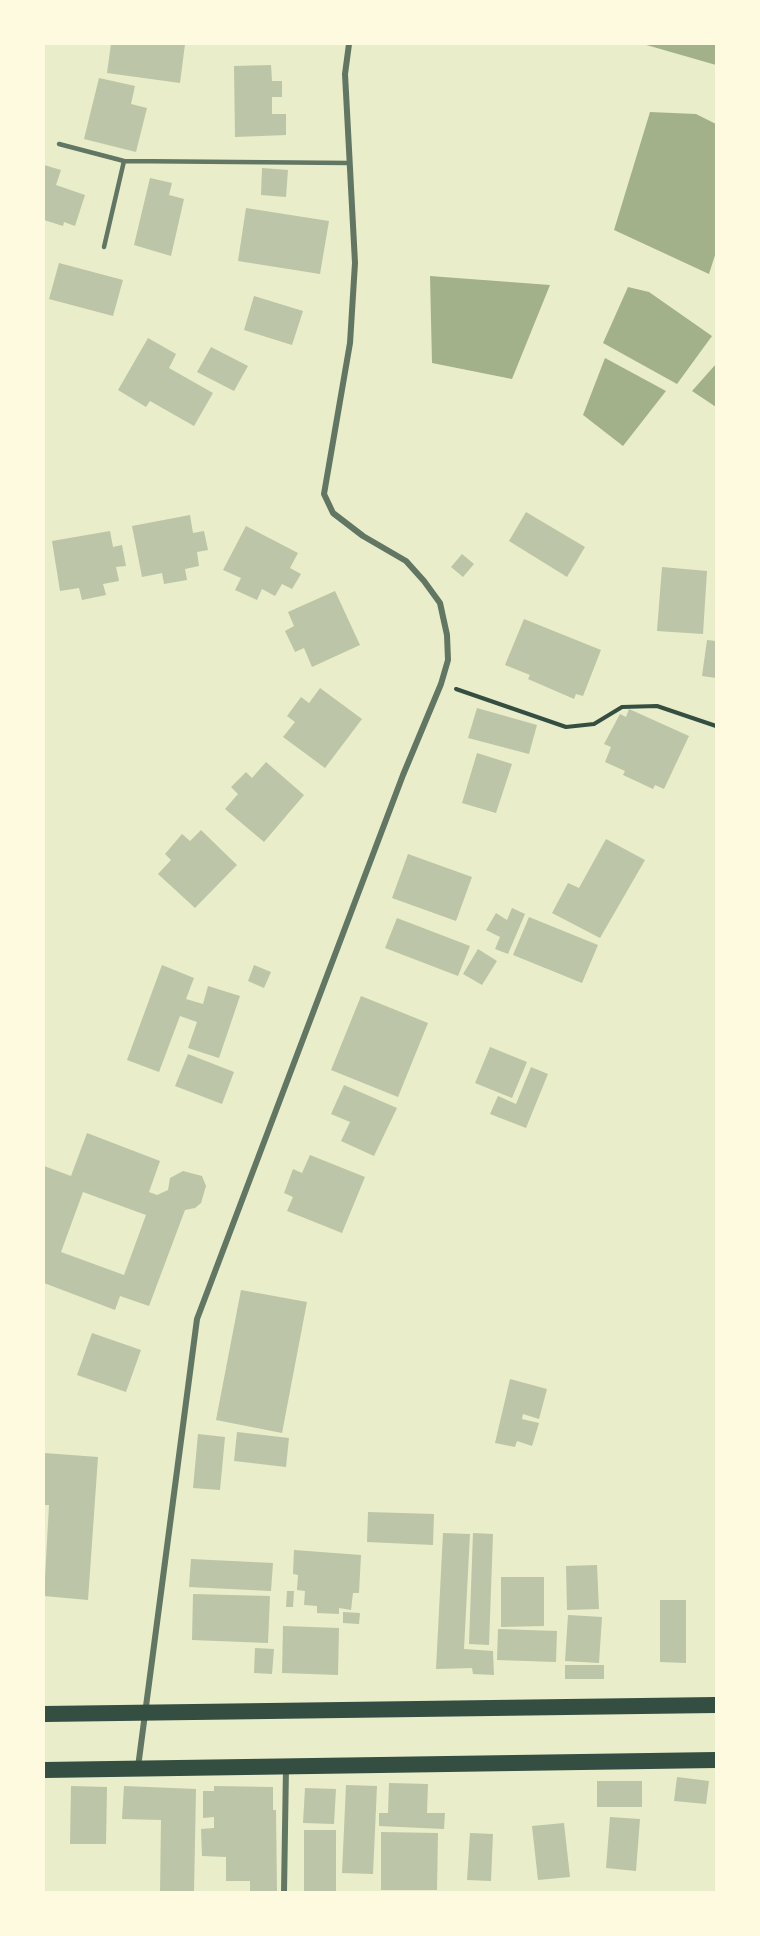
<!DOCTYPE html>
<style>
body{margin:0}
#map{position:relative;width:760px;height:1936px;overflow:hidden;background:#e9edc9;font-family:"Noto Serif",serif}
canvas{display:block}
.frame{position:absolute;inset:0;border:45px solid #fefae0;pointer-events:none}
</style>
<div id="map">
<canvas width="760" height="1936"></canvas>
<div class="frame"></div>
</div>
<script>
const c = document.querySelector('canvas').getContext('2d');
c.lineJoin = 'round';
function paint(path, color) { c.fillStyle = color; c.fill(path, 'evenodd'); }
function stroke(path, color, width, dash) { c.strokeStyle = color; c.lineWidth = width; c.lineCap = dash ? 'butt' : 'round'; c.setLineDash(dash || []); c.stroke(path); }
const water = new Path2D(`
 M643,44H716V65Z
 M650,112L696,114L716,124V252L709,274L614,230Z
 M430,276L550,285L512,379L432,363Z
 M628,287L649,292L712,336L677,384L603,343Z
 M605,358L666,391L623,446L583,415Z
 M716,364V407L692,391Z`);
const building = new Path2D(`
 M111,44H185L180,83L107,73Z
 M271,65L272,81H282V97H272V114H286V135L235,137L234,66Z
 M99,78L135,86L131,104L147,108L136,152L84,139Z
 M44,165L61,170L56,185L85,195L75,226L64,222L63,226L44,220Z
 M262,168L288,170L286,197L261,195Z
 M150,178L172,183L169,195L184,199L171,256L134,245Z
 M246,208L329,221L320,274L238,261Z
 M59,263L123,280L113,316L49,299Z
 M254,296L303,311L292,345L244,330Z
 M148,338L176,354L169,368L213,393L194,426L150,401L146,407L118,390Z
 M211,347L248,366L234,391L197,372Z
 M526,512L585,547L567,577L509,541Z
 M190,515L193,533L204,531L208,550L197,552L199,566L185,569L187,580L164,584L162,573L142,577L132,526Z
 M246,526L298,553L290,568L301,574L292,589L282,584L275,596L262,589L257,600L235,590L241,578L223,570Z
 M110,531L113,547L122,545L126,566L116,567L119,581L103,584L106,595L82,600L79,588L60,591L52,541Z
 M462,554L474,564L463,577L451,567Z
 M662,567L707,571L703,634L657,631Z
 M335,591L360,645L312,667L304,648L295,652L285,631L294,626L288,612Z
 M524,619L601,650L583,696L576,694L574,699L528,679L530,675L505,665Z
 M707,640L716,641V678L702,676Z
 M320,688L362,719L325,768L283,737L295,722L287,716L301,697L309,703Z
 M477,708L537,725L529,754L468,738Z
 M629,709L689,736L664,789L655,785L653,789L623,775L625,771L605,762L611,747L604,744L620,714L626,717Z
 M477,753L512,764L496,813L462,803Z
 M266,762L304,795L264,842L225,809L238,794L231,787L246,772L252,778Z
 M201,830L237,865L195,908L158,874L171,860L165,854L182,834L190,841Z
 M606,839L645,860L600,938L552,913L568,883L579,888Z
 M408,854L472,877L456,921L392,898Z
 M512,908L525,914L508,954L495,949L500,937L486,930L496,913L507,920Z
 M529,917L598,945L582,983L513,955Z
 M397,918L470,946L458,976L385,948Z
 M478,949L497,961L482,985L463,974Z
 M162,965L194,978L186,999L203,1004L208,986L240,996L219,1058L188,1048L197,1022L180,1016L159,1072L127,1060Z
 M254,965L271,972L264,988L248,981Z
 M361,996L428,1023L398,1097L331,1070Z
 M490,1047L527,1062L512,1098L475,1083Z
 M188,1054L234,1072L222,1104L175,1086Z
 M531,1067L548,1074L526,1128L490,1114L498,1096L516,1104Z
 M344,1085L397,1108L374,1156L341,1141L350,1122L331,1114Z
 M87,1133L160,1161L149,1192L157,1195L168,1190L170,1178L183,1171L202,1176L206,1186L201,1203L195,1208L185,1210L149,1306L120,1296L115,1310L44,1283V1166L71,1176ZM83,1192L146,1215L124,1275L61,1252Z
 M310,1155L365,1177L342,1233L287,1211L293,1197L284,1193L293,1169L302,1173Z
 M241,1290L307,1302L282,1433L216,1420Z
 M92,1333L141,1350L126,1392L77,1375Z
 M510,1379L547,1389L539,1419L523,1414L522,1419L539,1423L532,1446L517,1441L515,1447L495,1443Z
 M237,1432L289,1438L286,1467L234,1461Z
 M198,1434L225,1437L220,1490L193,1488Z
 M44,1453L98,1457L88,1600L44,1596L49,1505H44Z
 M368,1512L434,1514L433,1545L367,1542Z
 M443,1533L470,1534L464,1649L493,1651L494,1675L473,1674L472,1668L436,1669Z
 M473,1533L493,1534L489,1645L469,1644Z
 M294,1550L361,1555L359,1593H353L351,1610L339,1608V1614L317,1613V1606L304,1605L305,1591L297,1590L298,1575L293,1574Z
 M191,1559L273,1563L271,1591L189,1587Z
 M597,1565L599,1609L567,1610L566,1566Z
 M501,1577H544V1626L501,1627Z
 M287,1591H294L293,1607H286Z
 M193,1594L270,1596L268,1643L192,1640Z
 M660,1600H686V1663L660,1662Z
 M343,1612L360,1613L359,1624L343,1623Z
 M568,1615L602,1617L599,1663L565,1661Z
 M283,1626L339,1628L338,1675L282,1673Z
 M498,1629L557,1631L556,1662L497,1660Z
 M255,1648L274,1649L272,1674L254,1673Z
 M565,1665H604V1679H565Z
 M677,1777L709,1781L706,1804L674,1801Z
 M597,1781H642V1807H597Z
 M389,1783L428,1784L427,1813H445L444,1829L379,1826V1813H388Z
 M346,1785L377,1786L373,1874L342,1873Z
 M71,1786L107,1787L106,1844H70Z
 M124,1786L196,1789L194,1892H160L161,1820L122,1819Z
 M214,1786L273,1787V1810H276L277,1892H250V1881H226V1857L202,1856L201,1829L214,1828V1817L203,1818V1791H214Z
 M305,1788L336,1789L334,1824L303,1823Z
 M610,1817L640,1819L636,1871L606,1868Z
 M564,1823L570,1877L538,1880L532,1826Z
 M304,1830H336V1892H304Z
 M381,1832L438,1833L437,1890H381Z
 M470,1833L493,1834L491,1881L467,1880Z`);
const path = new Path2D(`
 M456,689L566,727L594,724L622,707L657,706L716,726`);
const service = new Path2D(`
 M59,144L124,161L349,163
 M104,247L124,161`);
const minor = new Path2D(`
 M138,1767L197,1319L403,775L441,684L448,660L447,635L440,603L424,581L406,561L363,536L333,513L324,494L350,343L355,263L345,74L349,44
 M284,1892L286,1767`);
const trunk = new Path2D(`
 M44,1714L716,1705
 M44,1770L716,1760`);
paint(water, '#a3b18a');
paint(building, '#bcc5a7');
stroke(path, '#344e41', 4);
stroke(service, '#617663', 4.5);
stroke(minor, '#617663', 6);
stroke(trunk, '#344e41', 16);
</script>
